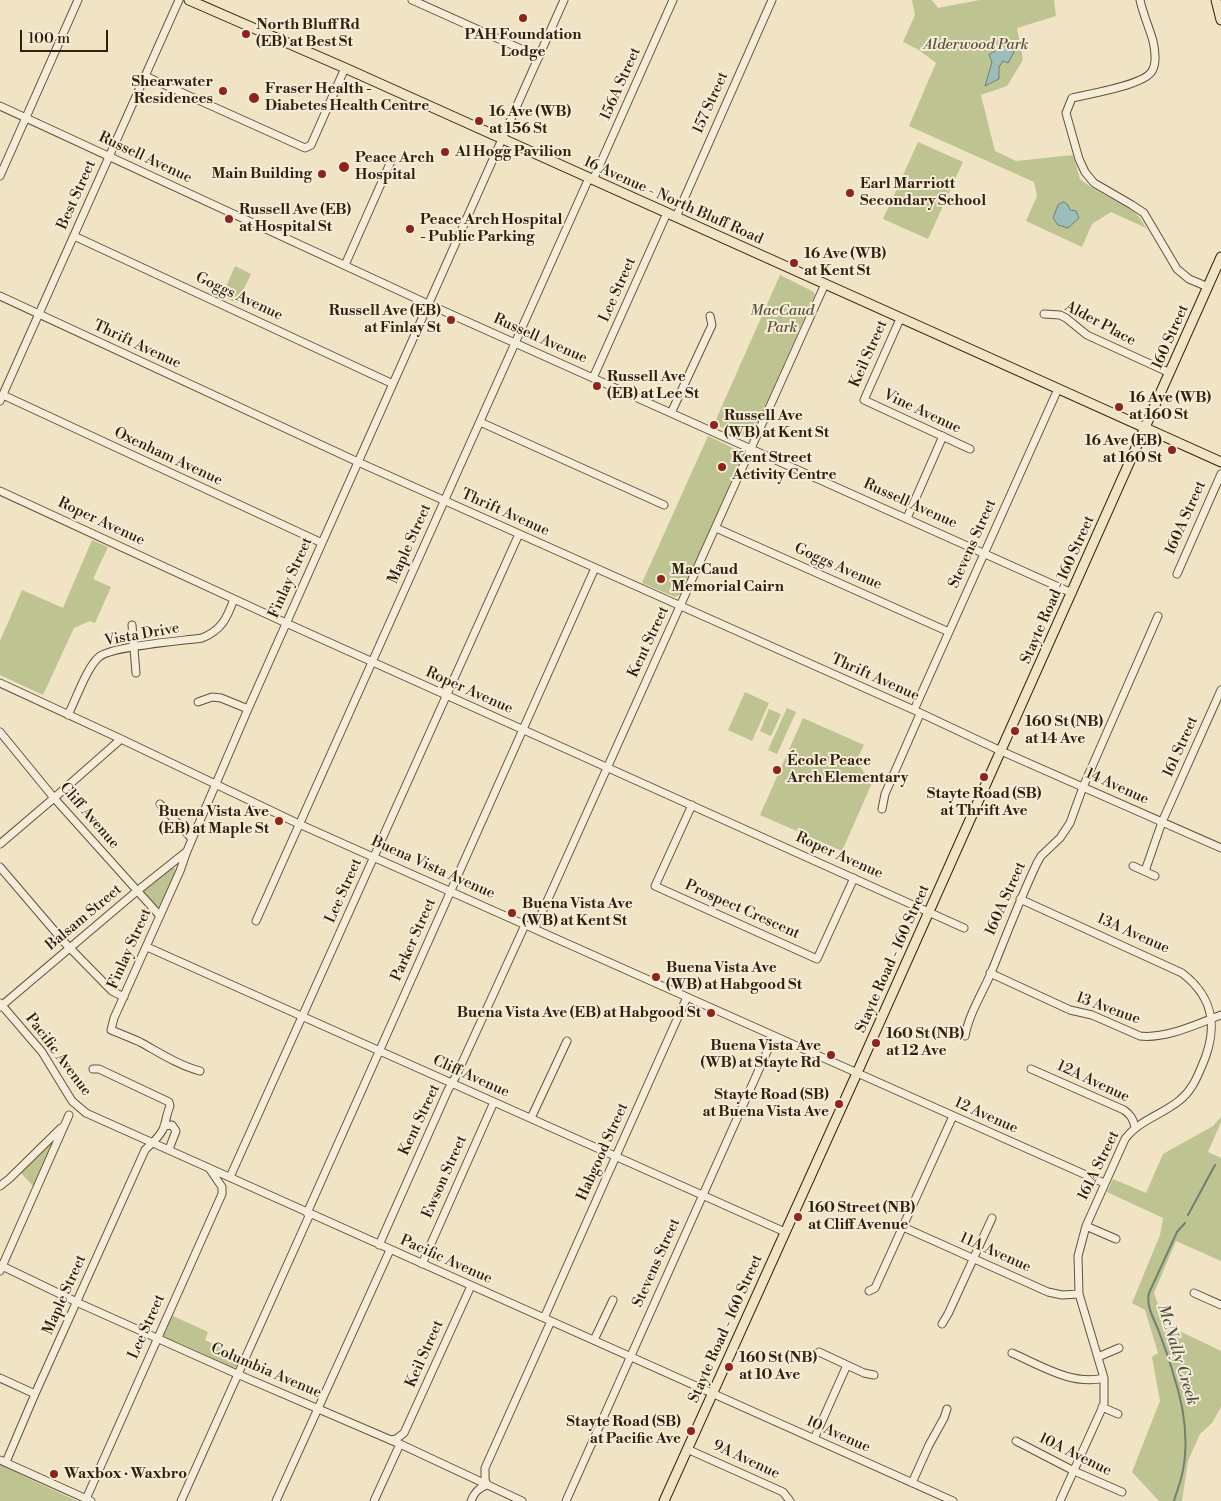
<!DOCTYPE html>
<meta charset="utf-8">
<style>
body{margin:0}
#map{position:relative;width:1221px;height:1501px;overflow:hidden;background:#f0e4c4;font-family:"Libre Bodoni",serif}
canvas{display:block}
.scale{position:absolute;left:20px;top:30px;width:88px;height:22px;box-sizing:border-box;border:2px solid #322109;border-top:0;padding-left:6px;font-size:15px;line-height:18px;white-space:nowrap;color:#322109;-webkit-text-stroke:4px #f5edd9;paint-order:stroke}
</style>
<div id="map">
<canvas width="1221" height="1501"></canvas>
<div class="scale">100 m</div>
</div>
<script>
const c = document.querySelector('canvas').getContext('2d');
c.lineJoin = 'round';
function paint(path, color) { c.fillStyle = color; c.fill(path, 'evenodd'); }
function stroke(path, color, width, dash) { c.strokeStyle = color; c.lineWidth = width; c.lineCap = dash ? 'butt' : 'round'; c.setLineDash(dash || []); c.stroke(path); }
function drawText(font, color, halo, rows, align = 'center') {
  c.font = font + ' "Libre Bodoni",serif'; c.lineWidth = 4; c.setLineDash([]); c.textBaseline = 'middle'; c.strokeStyle = halo; c.fillStyle = color; for (const [text, x, y, turn = 0] of rows) {
    c.save(); c.translate(x, y); c.rotate((+turn || 0) * Math.PI / 180); c.textAlign = isNaN(turn) ? turn : align; if (halo) c.strokeText(text, 0, 0); c.fillText(text, 0, 0); c.restore();
  }
}
const green = new Path2D(`
 M912,0H932L938,8L980,0H1054L1056,16L1017,28L1023,60L1007,86L981,95L995,151L1016,161L1073,155L1080,179L1092,188L1133,211L1140,218L1146,228L1111,212L1092,224L1082,247L1026,221L1037,196L1034,182L909,126L936,63L919,50L903,42L915,15Z
 M918,142L963,162L928,239L883,219Z
 M235,266L251,274L237,303L222,296Z
 M780,275L812,291L815,294L751,438L747,439L714,424Z
 M708,436L741,452L743,455L681,594L675,597L642,583Z
 M92,540L108,547L93,579L111,587L95,623L90,621L74,628L43,695L0,675V641L22,590L63,608Z
 M745,692L769,703L752,741L728,730Z
 M787,708L796,712L777,754L768,750Z
 M769,709L781,714L771,736L760,731Z
 M803,718L864,745L856,761L872,783L842,851L760,815Z
 M170,868H175L176,871L162,904L157,908L142,892Z
 M1221,1117V1122L1208,1152L1221,1158V1261L1176,1241L1154,1293L1165,1324L1221,1351V1407L1212,1423L1200,1434L1188,1461L1182,1501H1159L1132,1472L1160,1401L1152,1357L1158,1353L1145,1310L1132,1303L1160,1235L1163,1218L1107,1192L1113,1179L1146,1193L1163,1154L1213,1126Z
 M52,1141V1147L34,1187L20,1172Z
 M171,1315L208,1332L205,1340L242,1357L237,1367L232,1368L225,1366L221,1362L177,1342L170,1341L165,1339L163,1333Z
 M0,1465L77,1501H0Z`);
const water = new Path2D(`
 M1006,45L1014,52L1008,63L1003,61L999,67V79L985,86L992,62L989,55Z
 M1064,202L1068,205L1070,210L1076,211L1079,218L1068,228L1058,225L1053,218L1058,205Z`);
const stream = new Path2D(`
 M1188,1215L1215,1165
 M1174,1501C1176,1494 1179,1486 1181,1479C1190,1445 1184,1406 1173,1373C1169,1358 1163,1343 1158,1329C1153,1317 1146,1306 1149,1293L1177,1232L1185,1223`);
const minor = new Path2D(`
 M412,0L539,57
 M1140,0C1143,14 1149,27 1153,41C1155,50 1157,63 1152,71C1145,85 1088,94 1072,98L1066,113L1079,159L1085,172L1094,183L1132,205L1144,213L1177,269L1189,279L1208,287
 M145,76L305,148L311,145L345,68
 M0,106L428,304L1072,593
 M0,176L78,0
 M593,180L673,0
 M676,217L772,0
 M74,236L393,384
 M345,265L392,159
 M0,296L358,462L914,710L1001,751L1221,848
 M1044,314L1060,315L1066,318L1087,335L1170,373
 M900,319L864,400L970,449
 M593,378L667,213
 M3,395L322,543
 M0,401L179,0
 M671,413L712,325L710,316
 M480,422L664,505
 M0,491L286,623L964,928
 M907,518L943,436
 M716,528L949,632
 M1177,574L1221,474
 M132,625L136,673
 M0,683L121,739L299,824L1104,1183
 M198,702L212,697L221,698L248,709
 M914,710L1058,389
 M68,715C76,699 87,667 99,657C112,646 182,641 202,638C222,630 227,618 234,599
 M0,732L54,798L160,916
 M160,804L192,839
 M692,805L655,886L817,959L854,878
 M882,809L885,794L920,714
 M0,844L54,798L121,739
 M1133,866L1155,876
 M0,867L64,942L112,991L124,997
 M1145,871L1162,822L1221,690
 M1020,899L1182,973C1216,999 1218,1031 1201,1068C1196,1080 1191,1091 1180,1100C1162,1115 1139,1120 1125,1139L1086,1226L1078,1256L1079,1294L1104,1378V1404L1060,1501
 M256,921L589,178
 M535,928L825,284
 M147,947L785,1232
 M990,973L1070,1010L1092,1015L1140,1036C1166,1039 1197,1024 1221,1015
 M0,1003L42,1052L72,1101L86,1113L953,1501
 M0,1007L137,891L186,852
 M965,1036C969,1014 982,994 991,973C1006,936 1020,899 1037,863L1041,856L1060,838L1070,823L1083,787L1158,616
 M1031,1069L1124,1110C1131,1115 1133,1119 1135,1127
 M200,1071C178,1065 160,1053 140,1042C131,1038 121,1034 111,1030L114,1018L180,871L187,851L248,709L564,0
 M531,1118L567,1041
 M164,1126L172,1125L176,1131L169,1149
 M230,1177L519,534
 M0,1186L9,1179L61,1128
 M307,1213L595,568
 M1086,1226L1116,1239
 M903,1227L1048,1292L1062,1295L1079,1294
 M379,1245L448,1090L456,1076L525,925
 M422,1264L494,1102
 M0,1265L83,1305L237,1374L400,1444L522,1501
 M0,1271L69,1115
 M869,1291L875,1288L953,1116
 M1194,1293L1221,1305
 M544,1318L616,1156L687,997
 M942,1324L948,1314L992,1218
 M594,1340L613,1300
 M819,1352L864,1373L874,1375
 M1012,1353C1040,1365 1072,1386 1104,1378
 M1098,1357L1119,1348
 M0,1378L35,1394
 M1102,1407L1118,1414
 M814,1439L847,1365
 M390,1440L396,1439L404,1433L471,1286
 M1016,1441L1074,1471L1122,1492
 M687,1449L783,1492L790,1501
 M0,1460L91,1501
 M6,1462L35,1394L145,1150C152,1143 161,1136 164,1127C166,1120 167,1113 170,1106L169,1102L99,1069H93
 M912,1483L929,1445L944,1418L947,1409
 M487,1485L485,1479V1468L551,1321
 M86,1499L222,1194V1187L209,1168
 M181,1501L310,1214
 M276,1501L390,1250
 M374,1501L400,1444
 M471,1501C474,1493 478,1488 487,1485
 M566,1501L774,1036`);
const major = new Path2D(`
 M189,0L345,68L1221,462
 M1216,0L1221,20
 M664,1501L857,1073L1221,257`);
const markers = [
 [523,18,5,"#8f2418"],
 [246,34,5,"#8f2418"],
 [223,91,5,"#8f2418"],
 [254,98,6,"#8f2418"],
 [479,121,5,"#8f2418"],
 [445,152,5,"#8f2418"],
 [344,167,6,"#8f2418"],
 [322,174,5,"#8f2418"],
 [850,193,5,"#8f2418"],
 [229,219,5,"#8f2418"],
 [410,229,5,"#8f2418"],
 [794,263,5,"#8f2418"],
 [451,320,5,"#8f2418"],
 [597,386,5,"#8f2418"],
 [1119,407,5,"#8f2418"],
 [714,425,5,"#8f2418"],
 [1172,450,5,"#8f2418"],
 [722,467,5,"#8f2418"],
 [661,579,5,"#8f2418"],
 [1015,731,5,"#8f2418"],
 [777,770,5,"#8f2418"],
 [984,777,5,"#8f2418"],
 [279,821,5,"#8f2418"],
 [512,913,5,"#8f2418"],
 [656,977,5,"#8f2418"],
 [711,1013,5,"#8f2418"],
 [876,1043,5,"#8f2418"],
 [831,1055,5,"#8f2418"],
 [839,1104,5,"#8f2418"],
 [798,1217,5,"#8f2418"],
 [729,1367,5,"#8f2418"],
 [691,1431,5,"#8f2418"],
 [54,1474,5,"#8f2418"]
];
const poiNames = [
 ["North Bluff Rd",256,25],
 ["(EB) at Best St",256,42],
 ["PAH Foundation",523,35,"center"],
 ["Lodge",523,52,"center"],
 ["Shearwater",213,82,"right"],
 ["Residences",213,99,"right"],
 ["Fraser Health -",265,89],
 ["Diabetes Health Centre",265,106],
 ["16 Ave (WB)",489,112],
 ["at 156 St",489,129],
 ["Al Hogg Pavilion",455,152],
 ["Peace Arch",355,158],
 ["Hospital",355,175],
 ["Main Building",312,174,"right"],
 ["Earl Marriott",860,184],
 ["Secondary School",860,201],
 ["Russell Ave (EB)",239,210],
 ["at Hospital St",239,227],
 ["Peace Arch Hospital",420,220],
 ["- Public Parking",420,237],
 ["16 Ave (WB)",804,254],
 ["at Kent St",804,271],
 ["Russell Ave (EB)",441,311,"right"],
 ["at Finlay St",441,328,"right"],
 ["Russell Ave",607,377],
 ["(EB) at Lee St",607,394],
 ["16 Ave (WB)",1129,398],
 ["at 160 St",1129,415],
 ["Russell Ave",724,416],
 ["(WB) at Kent St",724,433],
 ["16 Ave (EB)",1162,441,"right"],
 ["at 160 St",1162,458,"right"],
 ["Kent Street",732,458],
 ["Activity Centre",732,475],
 ["MacCaud",671,570],
 ["Memorial Cairn",671,587],
 ["160 St (NB)",1025,722],
 ["at 14 Ave",1025,739],
 ["École Peace",787,761],
 ["Arch Elementary",787,778],
 ["Stayte Road (SB)",984,794,"center"],
 ["at Thrift Ave",984,811,"center"],
 ["Buena Vista Ave",269,812,"right"],
 ["(EB) at Maple St",269,829,"right"],
 ["Buena Vista Ave",522,904],
 ["(WB) at Kent St",522,921],
 ["Buena Vista Ave",666,968],
 ["(WB) at Habgood St",666,985],
 ["Buena Vista Ave (EB) at Habgood St",701,1013,"right"],
 ["160 St (NB)",886,1034],
 ["at 12 Ave",886,1051],
 ["Buena Vista Ave",821,1046,"right"],
 ["(WB) at Stayte Rd",821,1063,"right"],
 ["Stayte Road (SB)",829,1095,"right"],
 ["at Buena Vista Ave",829,1112,"right"],
 ["160 Street (NB)",808,1208],
 ["at Cliff Avenue",808,1225],
 ["160 St (NB)",739,1358],
 ["at 10 Ave",739,1375],
 ["Stayte Road (SB)",681,1422,"right"],
 ["at Pacific Ave",681,1439,"right"],
 ["Waxbox · Waxbro",64,1474]
];
const parkNames = [
 ["Alderwood Park",976,45],
 ["MacCaud",782,311],
 ["Park",782,328]
];
const streetNames = [
 ["156A Street",621,84,-66],
 ["157 Street",711,103,-66],
 ["Russell Avenue",145,158,25],
 ["Best Street",77,195,-66],
 ["16 Avenue - North Bluff Road",673,201,24],
 ["Lee Street",618,290,-66],
 ["Goggs Avenue",239,297,25],
 ["Alder Place",1100,324,28],
 ["160 Street",1171,337,-66],
 ["Russell Avenue",540,339,24],
 ["Thrift Avenue",137,345,25],
 ["Keil Street",869,354,-66],
 ["Vine Avenue",922,412,25],
 ["Oxenham Avenue",168,457,25],
 ["Russell Avenue",910,504,24],
 ["Thrift Avenue",505,513,24],
 ["160A Street",1186,518,-66],
 ["Roper Avenue",101,522,25],
 ["Maple Street",410,544,-66],
 ["Stevens Street",973,544,-66],
 ["Goggs Avenue",838,567,24],
 ["Finlay Street",291,578,-66],
 ["Stayte Road - 160 Street",1058,590,-66],
 ["Vista Drive",142,635,-10],
 ["Kent Street",649,642,-65],
 ["Thrift Avenue",875,678,24],
 ["Roper Avenue",469,691,24],
 ["161 Street",1181,747,-66],
 ["14 Avenue",1117,787,24],
 ["Cliff Avenue",89,816,49],
 ["Roper Avenue",839,856,24],
 ["Buena Vista Avenue",433,868,24],
 ["Lee Street",344,891,-66],
 ["160A Street",1006,899,-66],
 ["Prospect Crescent",742,910,24],
 ["Balsam Street",84,918,-40],
 ["13A Avenue",1133,934,24],
 ["Parker Street",414,940,-66],
 ["Finlay Street",130,949,-66],
 ["Stayte Road - 160 Street",893,959,-66],
 ["13 Avenue",1108,1009,20],
 ["Pacific Avenue",58,1055,53],
 ["Cliff Avenue",471,1077,24],
 ["12A Avenue",1093,1082,25],
 ["12 Avenue",986,1116,24],
 ["Kent Street",420,1120,-65],
 ["Habgood Street",603,1152,-66],
 ["161A Street",1099,1166,-64],
 ["Ewson Street",445,1177,-66],
 ["11A Avenue",995,1253,24],
 ["Pacific Avenue",446,1260,24],
 ["Stevens Street",657,1263,-66],
 ["Maple Street",65,1295,-66],
 ["Lee Street",147,1327,-66],
 ["Stayte Road - 160 Street",726,1329,-66],
 ["Keil Street",425,1354,-66],
 ["Columbia Avenue",266,1371,23],
 ["10 Avenue",838,1435,24],
 ["10A Avenue",1075,1455,26],
 ["9A Avenue",746,1460,25]
];
const waterNames = [
 ["McNally Creek",1177,1355,73]
];
paint(green, '#bdc391');
paint(water, '#9cbdba');
stroke(water, '#727f73', 1);
stroke(stream, '#727f73', 2);
stroke(minor, '#625238', 9);
stroke(major, '#322109', 11);
stroke(minor, '#f5edd9', 7);
stroke(major, '#f0e4c4', 9);
for (const [x, y, r, color] of markers) { const dot = new Path2D(); dot.arc(x, y, r, 0, 2 * Math.PI); c.fillStyle = color; c.fill(dot); stroke(dot, '#f5edd9', 2); }
drawText('bold 15px', '#322109', '#f5edd9', poiNames, 'left');
drawText('italic 15px', '#5c5232', '#f5edd9', parkNames);
drawText('15px', '#322109', '#f5edd9', streetNames);
drawText('italic 16px', '#52503e', '#f5edd9', waterNames);
</script>
